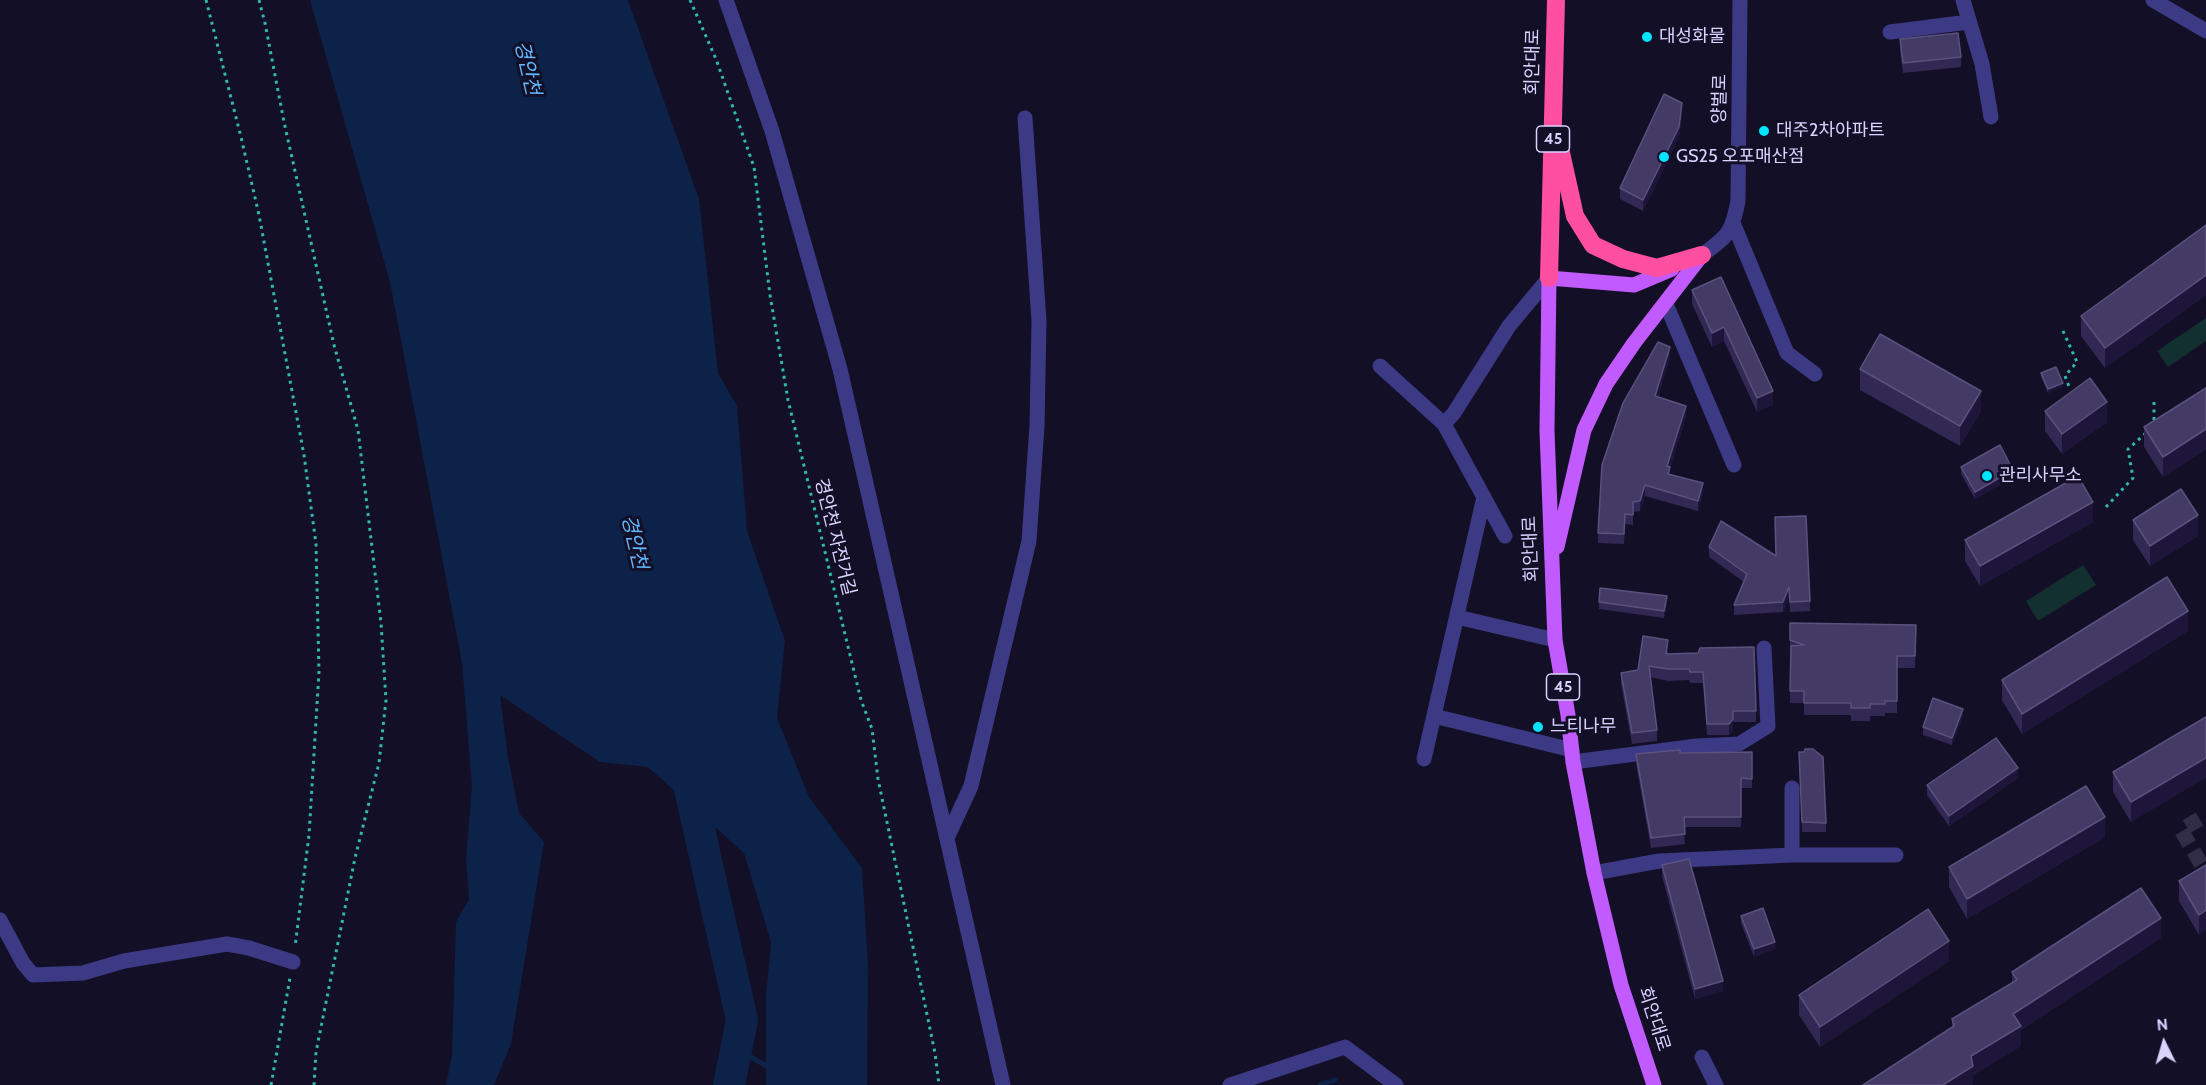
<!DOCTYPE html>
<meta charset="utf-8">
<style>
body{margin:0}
#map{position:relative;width:2206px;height:1085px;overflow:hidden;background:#130f26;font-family:Cabin,sans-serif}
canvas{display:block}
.north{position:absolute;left:2134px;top:1013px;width:60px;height:60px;-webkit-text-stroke:4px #130f26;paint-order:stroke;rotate:355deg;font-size:16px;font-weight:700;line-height:24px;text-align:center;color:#d9d4ff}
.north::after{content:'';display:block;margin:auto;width:21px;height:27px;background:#d9d4ff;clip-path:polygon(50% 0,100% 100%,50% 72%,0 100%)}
</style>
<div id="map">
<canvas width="2206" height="1085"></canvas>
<div class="north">N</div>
</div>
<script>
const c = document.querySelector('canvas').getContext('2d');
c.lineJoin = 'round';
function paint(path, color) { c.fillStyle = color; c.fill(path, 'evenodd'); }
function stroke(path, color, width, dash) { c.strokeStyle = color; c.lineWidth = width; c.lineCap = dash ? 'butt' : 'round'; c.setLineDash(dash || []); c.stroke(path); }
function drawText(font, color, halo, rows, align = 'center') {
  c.font = font + ' Cabin,"Noto Sans KR",sans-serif'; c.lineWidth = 6; c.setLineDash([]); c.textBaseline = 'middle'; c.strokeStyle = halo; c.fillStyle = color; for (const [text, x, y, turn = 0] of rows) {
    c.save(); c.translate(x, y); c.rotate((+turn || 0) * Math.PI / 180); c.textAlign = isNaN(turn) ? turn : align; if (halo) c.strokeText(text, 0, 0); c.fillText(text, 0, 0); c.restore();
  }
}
const green = new Path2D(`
 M2206,318V341L2168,367L2157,351Z
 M2083,565L2096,585L2038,621L2026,601Z`);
const water = new Path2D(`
 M310,0H628L699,199L718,373L737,406L747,531L785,641L777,718L809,797L862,868L868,965L867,1085H766V996L771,942L744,853L648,767L600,762L500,695L508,757L519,813L544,842L511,1044L494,1085H446L452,1055L456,922L469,899L466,858L472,785L462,663L390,282Z`);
const stream = new Path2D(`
 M738,1050L772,1069
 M1320,1085L1335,1080`);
const river = new Path2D(`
 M685,767L742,1020L729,1085`);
const minorTunnel = new Path2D(`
 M2201,864L2181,830L2206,815`);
const path = new Path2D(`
 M206,0L241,137L259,215L304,455L316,544L319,672L309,835L295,947
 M259,0L265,23L284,122L334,345L358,430L381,623L386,700L379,763L355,858L316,1052L314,1085
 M690,0L716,59L754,167L770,295L788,400L861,700L872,729L878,779L935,1053L939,1085
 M2063,331L2077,362L2065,376L2070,389
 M2154,402V424
 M2106,507L2133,478L2128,449L2146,433
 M271,1085L290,978`);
const minor = new Path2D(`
 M726,0L772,131L840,369L1003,1085
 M1963,0L1982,64L1991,117
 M2153,0L2206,31
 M1890,32L1969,22
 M1734,225L1787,353L1815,374
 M1702,255C1728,236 1732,233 1738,201L1740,0
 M1666,304L1734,465
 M1380,366L1444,424L1454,413L1509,326L1549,278
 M1444,424L1505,536
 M1457,617L1555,640
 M1434,716L1572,750
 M1424,759L1484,497
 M1573,762L1697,746L1739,744L1768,726L1764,648
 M947,838L971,786L1029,541L1037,426L1039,321L1025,118
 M1792,855V788
 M1594,873L1659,861L1792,855H1896
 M0,920L23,963L33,975L83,973L124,961L227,944L249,948L293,962
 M1702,1057L1716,1085
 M1230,1085L1345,1047L1396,1085`);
const major = new Path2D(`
 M1557,547L1584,430L1606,384L1634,343L1702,255
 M1654,1085L1621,985L1594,873L1573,762L1568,715L1555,640L1547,431L1549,278L1634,285L1672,269`);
const highway = new Path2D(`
 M1559,144L1575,216L1593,245L1623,259L1657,268L1702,255
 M1549,278L1556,0`);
const wall = new Path2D(`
 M1900,39L1961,57V67L1903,73L1900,50Z
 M1682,114L1679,137L1643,211L1620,199V188Z
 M2206,225V295L2105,368L2081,336V316Z
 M1721,277L1773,405L1757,412L1724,341L1712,347L1692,304V290Z
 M1670,357L1658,397L1686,416L1670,469V475L1703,493L1698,511L1645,496L1640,511L1633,512V525L1625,524L1624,544L1598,543V533Z
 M1860,369L1981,411L1960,446L1860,390Z
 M2041,373L2063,386L2048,393L2041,377Z
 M2206,388V449L2163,477L2144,447V427Z
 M2045,411L2107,422L2062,454L2045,431Z
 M1961,467L2013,477L1975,499L1961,474Z
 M2133,520L2198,536L2150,566L2133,540Z
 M2093,522L1980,586L1965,561V540Z
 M1709,547L1776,556L1810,601V611L1790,612L1789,597L1783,612L1734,615V605L1744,582L1709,557Z
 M1599,602L1667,603L1664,618L1599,609Z
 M1790,623L1916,625L1915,668H1897V713H1885V716H1870V721H1851V715H1804V703H1790Z
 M2188,631L2022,734L2002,700V680Z
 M1668,651V654L1698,653L1756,711V722H1733V731L1729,735H1707L1703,683H1690L1689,680L1668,681L1650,677L1657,730V741L1632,744L1621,684V673L1638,670Z
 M1963,716L1952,745L1923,735V727Z
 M2206,717L2131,822L2113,792V772Z
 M1752,752V788H1741V827H1684L1685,844L1651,848L1636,764V754Z
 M1799,752L1826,823V832H1802Z
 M2018,778L1949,826L1927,795V785Z
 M2105,837L1967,919L1949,887V867Z
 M1662,865L1723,991L1695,999L1662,876Z
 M2206,865L2199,935L2179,901V881Z
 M1741,916L1775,949L1754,957L1741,923Z
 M2161,938L2021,1030V1046L1973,1075V1085L1952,1027V1019L2012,983V972Z
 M1949,961L1820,1047L1799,1015V995Z`);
const shadedWall = new Path2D(`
 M1682,103V114L1679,137L1643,211V200Z
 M2206,275V295L2105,368V348Z
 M1724,327V341L1712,347V333Z
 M1670,347V357L1655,406V396Z
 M2063,383V386L2048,393V389Z
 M1773,391V405L1757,412V398Z
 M1981,391V411L1960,446V426Z
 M2107,402V422L2062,454V434Z
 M1686,406V416L1670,469V477L1667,476V466Z
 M2206,429V449L2163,477V457Z
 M2013,470V477L1975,499V492Z
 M1703,483V493L1698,511V501Z
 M1645,485V496L1640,511V501Z
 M2093,502V522L1980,586V566Z
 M2198,515V536L2150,566V546Z
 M1789,587V597L1783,612V602Z
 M1667,596V603L1664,618V611Z
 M2188,611V631L2022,734V714Z
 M1963,709V716L1952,745V738Z
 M1733,719V731L1729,735V724Z
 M2206,758V778L2131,822V802Z
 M2018,768V778L1949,826V816Z
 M2105,817V837L1967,919V899Z
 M2206,910V930L2199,935V915Z
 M2161,918V938L2021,1030V1046L1973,1075V1085H1943L1971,1056L2013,1014Z
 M1949,941V961L1820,1047V1027Z
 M1775,942V949L1754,957V949Z
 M1723,981V991L1695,999V989Z`);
const building = new Path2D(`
 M1958,33L1961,57L1903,63L1900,39Z
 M1664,94L1682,103L1679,127L1643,200L1620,188Z
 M2206,225V275L2105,348L2081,316Z
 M1721,277L1773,391L1757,398L1724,327L1712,333L1692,290Z
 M1880,334L1981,391L1960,426L1860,369Z
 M1658,342L1670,347L1655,396L1686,406L1667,466L1670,467L1668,474L1703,483L1698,501L1645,485L1640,501L1633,502V515L1625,514L1624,534L1598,533L1602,465L1623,403Z
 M2056,367L2063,383L2048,389L2041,373Z
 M2090,378L2107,402L2062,434L2045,411Z
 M2206,388V429L2163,457L2144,427Z
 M2000,445L2013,470L1975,492L1961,467Z
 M2078,476L2093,502L1980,566L1965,540Z
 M2181,489L2198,515L2150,546L2133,520Z
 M1806,516L1810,601L1790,602L1789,587L1783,602L1734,605L1747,574L1709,547L1721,521L1776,556L1775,517Z
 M2167,577L2188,611L2022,714L2002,680Z
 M1600,588L1667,596L1664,611L1599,602Z
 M1790,623L1916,625L1915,656H1897V701H1885V704H1870V708H1851V703H1804V691H1790L1791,646L1804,645L1790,640Z
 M1643,636L1668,640L1666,654L1698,653L1700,648L1754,647L1756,711H1733V719L1729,724H1707L1703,672H1690L1689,669H1668L1649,666L1657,730L1632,733L1621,673L1638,670Z
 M1933,698L1963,709L1952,738L1923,727Z
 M2206,717V758L2131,802L2113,772Z
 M1996,738L2018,768L1949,816L1927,785Z
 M1805,749H1813L1823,757L1826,823L1802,822L1799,752H1804Z
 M1680,750V753L1752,752V779L1741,778V817H1684L1685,834L1651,838L1636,754Z
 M2086,786L2105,817L1967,899L1949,867Z
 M1689,859L1723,981L1695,989L1662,865Z
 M2206,865V910L2199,915L2179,881Z
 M2141,888L2161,918L2013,1014L2021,1026L1971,1056L1973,1066L1943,1085H1863L1954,1026L1952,1019L2017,980L2012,972Z
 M1763,908L1775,942L1754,949L1741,916Z
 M1928,909L1949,941L1820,1027L1799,995Z`);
const markers = [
 [1647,37,6,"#00e5ff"],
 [1764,131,6,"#00e5ff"],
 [1664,157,6,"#00e5ff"],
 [1987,476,6,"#00e5ff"],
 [1538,727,6,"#00e5ff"]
];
const shields = [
 [1553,139,33],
 [1563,687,33]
];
const shieldNames = [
 ["45",1553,139],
 ["45",1563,687]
];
const poiNames = [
 ["대성화물",1659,37],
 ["대주2차아파트",1776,131],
 ["GS25 오포매산점",1676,157],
 ["관리사무소",1999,476],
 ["느티나무",1550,727]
];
const streetNames = [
 ["회안대로",1533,62,-89],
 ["양벌로",1720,99,-89],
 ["경안천 자전거길",835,537,76],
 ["회안대로",1531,549,-92],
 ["회안대로",1654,1019,72]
];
const waterNames = [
 ["경안천",527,68,77],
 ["경안천",634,542,77]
];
paint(green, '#12302f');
paint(water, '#0c2248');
stroke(stream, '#0c2248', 5);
stroke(river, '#0c2248', 32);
stroke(minorTunnel, '#312d47', 15, [15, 8]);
stroke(path, '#2fb8b0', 3, [3, 4.5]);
stroke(minor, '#3d3a85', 15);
stroke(major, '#c25bff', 15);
stroke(highway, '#ff4fa3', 18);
paint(wall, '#312854');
paint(shadedWall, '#1d163a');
paint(building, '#433a66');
stroke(building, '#5a527e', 1.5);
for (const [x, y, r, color] of markers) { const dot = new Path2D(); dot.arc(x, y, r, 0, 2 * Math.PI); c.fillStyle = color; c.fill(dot); stroke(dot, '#130f26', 2); }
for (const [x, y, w] of shields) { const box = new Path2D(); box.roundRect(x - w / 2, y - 13, w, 26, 4.5); c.fillStyle = '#130f26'; c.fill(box); stroke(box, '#d9d4ff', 1.5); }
drawText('bold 16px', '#d9d4ff', null, shieldNames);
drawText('18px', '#d9d4ff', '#130f26', poiNames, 'left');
drawText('18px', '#d9d4ff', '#130f26', streetNames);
drawText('italic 20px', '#62b6ff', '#130f26', waterNames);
</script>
